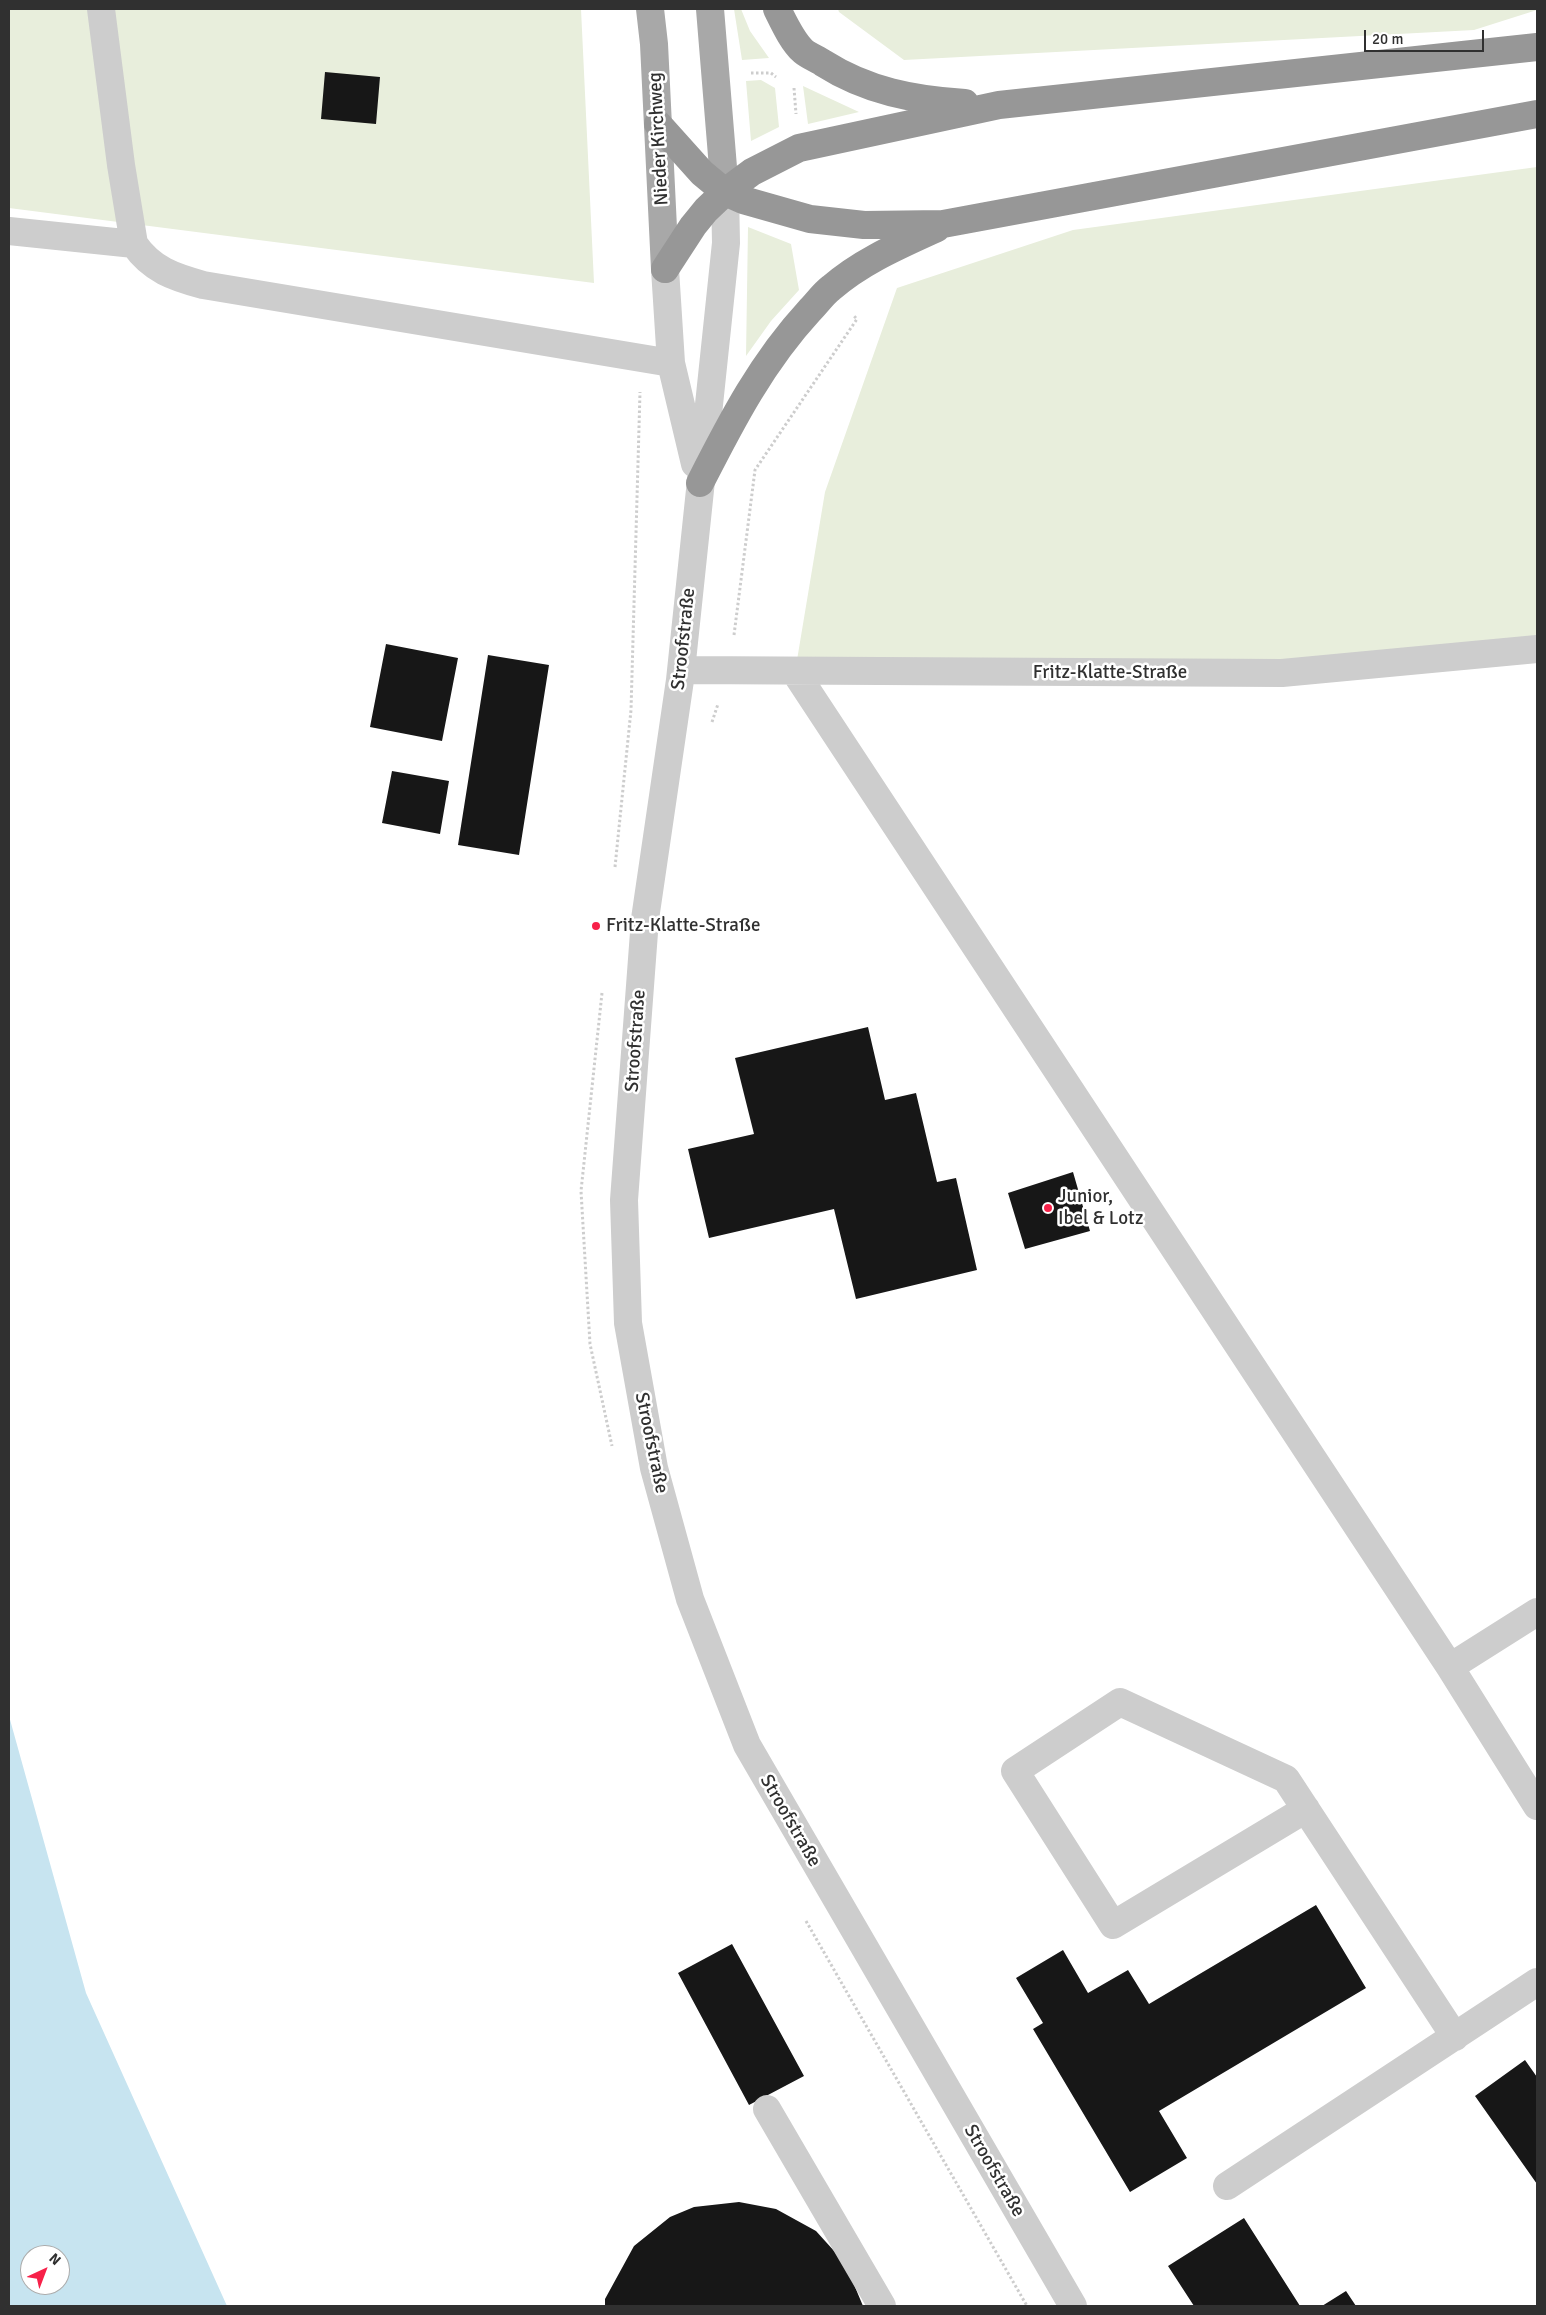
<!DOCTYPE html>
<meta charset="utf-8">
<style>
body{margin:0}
#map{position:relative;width:1546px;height:2315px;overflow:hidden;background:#fff;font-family:Signika,sans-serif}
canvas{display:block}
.frame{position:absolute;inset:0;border:10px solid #303030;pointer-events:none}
.north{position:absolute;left:20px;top:2245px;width:50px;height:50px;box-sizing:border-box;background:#fff;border:1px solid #acacac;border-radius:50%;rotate:43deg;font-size:14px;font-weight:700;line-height:20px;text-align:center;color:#303030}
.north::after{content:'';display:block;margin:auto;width:18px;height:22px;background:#f72149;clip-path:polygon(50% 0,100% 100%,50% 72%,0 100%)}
.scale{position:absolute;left:1364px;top:30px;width:120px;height:22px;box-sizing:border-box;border:2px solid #303030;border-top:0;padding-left:6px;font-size:15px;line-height:18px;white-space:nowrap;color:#303030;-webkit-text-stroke:4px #fff;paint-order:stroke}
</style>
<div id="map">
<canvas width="1546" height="2315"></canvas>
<div class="frame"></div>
<div class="north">N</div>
<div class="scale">20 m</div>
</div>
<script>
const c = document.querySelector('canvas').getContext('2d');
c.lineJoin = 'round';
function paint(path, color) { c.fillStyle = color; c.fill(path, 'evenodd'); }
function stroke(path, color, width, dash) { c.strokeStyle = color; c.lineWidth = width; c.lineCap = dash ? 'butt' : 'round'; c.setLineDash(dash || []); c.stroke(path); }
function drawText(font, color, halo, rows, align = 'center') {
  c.font = font + ' Signika,sans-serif'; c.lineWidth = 5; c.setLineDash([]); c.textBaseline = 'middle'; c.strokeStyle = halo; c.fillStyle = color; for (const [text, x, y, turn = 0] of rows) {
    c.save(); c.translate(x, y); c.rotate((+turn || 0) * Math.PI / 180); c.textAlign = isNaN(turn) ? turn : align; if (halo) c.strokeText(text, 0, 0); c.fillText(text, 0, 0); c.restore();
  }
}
const green = new Path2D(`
 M9,9H581L594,283L9,208Z
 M734,9H741L750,31L769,58L742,60Z
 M838,9H1537V10L1474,30L904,60L839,12Z
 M761,80L775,88L779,127L751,141L746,81Z
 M803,86L859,112L808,124Z
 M1537,167V649L1282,673L795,672L825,492L897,288L1073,230Z
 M748,227L791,244L799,290L771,321L746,356Z`);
const water = new Path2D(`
 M9,1716L86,1993L227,2306H9ZM30,2255H60V2285H30Z`);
const building = new Path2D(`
 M325,72L380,77L376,124L321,119Z
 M386,644L458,658L442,741L370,727Z
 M488,655L549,665L519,855L458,845Z
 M392,771L449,781L440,834L382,823Z
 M868,1027L885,1100L916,1093L937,1182L956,1178L977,1270L856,1299L834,1209L709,1238L688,1149L754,1134L735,1058Z
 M1073,1172L1090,1231L1025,1249L1008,1193Z
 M1316,1905L1366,1988L1159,2111L1187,2158L1130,2192L1033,2029L1043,2023L1016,1978L1063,1950L1088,1993L1128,1970L1149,2004Z
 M732,1944L804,2076L749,2105L678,1973Z
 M1525,2060L1537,2077V2184L1475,2096Z
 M739,2202L776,2209L816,2231L845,2263L863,2306H605V2299L634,2246L670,2217L694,2207Z
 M1244,2218L1300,2306H1194L1168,2266Z
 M1346,2291L1356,2306H1322Z`);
const path = new Path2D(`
 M751,73H771L776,77
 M794,88L796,114
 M734,635L755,470L857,319L853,315
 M712,722L718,704
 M615,867L631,710L640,392
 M602,993L581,1191L590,1344L612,1446
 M806,1921L1027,2306`);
const minor = new Path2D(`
 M101,9L121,165L134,244
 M725,192L726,243L680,680L645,919L624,1200L628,1323L654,1468L690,1599L747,1745L1073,2306
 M9,231L134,244C152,270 174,277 203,285L671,363
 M665,269L671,363L695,464
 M681,670L1282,673L1537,649
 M795,672L1450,1667L1537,1806
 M1450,1667L1537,1612
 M1306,1809L1113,1925L1015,1771L1120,1702L1286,1779L1455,2037
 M767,2109L882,2306
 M1227,2186L1537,1982`);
const major = new Path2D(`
 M650,9L654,44L665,269
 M710,9L725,192`);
const highway = new Path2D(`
 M777,9C784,23 792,41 803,51C809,56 817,59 823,63C867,91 914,100 965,103
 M658,124L702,173L725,192L743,200L810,219L864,225L943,224L1537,114
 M665,269L693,226L706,210L725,192L752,172L799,148L999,105L1537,47
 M700,483C732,420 762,362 810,310C817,303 823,294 831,288C862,261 900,245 937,228`);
const markers = [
 [596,926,5,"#f72149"],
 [1048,1208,5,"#f72149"]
];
const streetNames = [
 ["Nieder Kirchweg",659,139,-93],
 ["Stroofstraße",684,639,-84],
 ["Fritz-Klatte-Straße",1110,673],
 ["Stroofstraße",636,1041,-86],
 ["Stroofstraße",651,1443,78],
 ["Stroofstraße",790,1821,60],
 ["Stroofstraße",994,2171,60]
];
const poiNames = [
 ["Fritz-Klatte-Straße",606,926],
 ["Junior,",1058,1197],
 ["Ibel & Lotz",1058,1219]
];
paint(green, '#e8eedc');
paint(water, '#c7e4f0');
paint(building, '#171717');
stroke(path, '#cdcdcd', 3, [2.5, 2.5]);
stroke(minor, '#cdcdcd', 28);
stroke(major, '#a8a8a8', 28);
stroke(highway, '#979797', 28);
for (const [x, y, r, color] of markers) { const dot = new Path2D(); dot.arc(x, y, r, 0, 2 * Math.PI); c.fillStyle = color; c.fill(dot); stroke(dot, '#fff', 2); }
drawText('19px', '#303030', '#fff', streetNames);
drawText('19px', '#303030', '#fff', poiNames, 'left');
</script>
